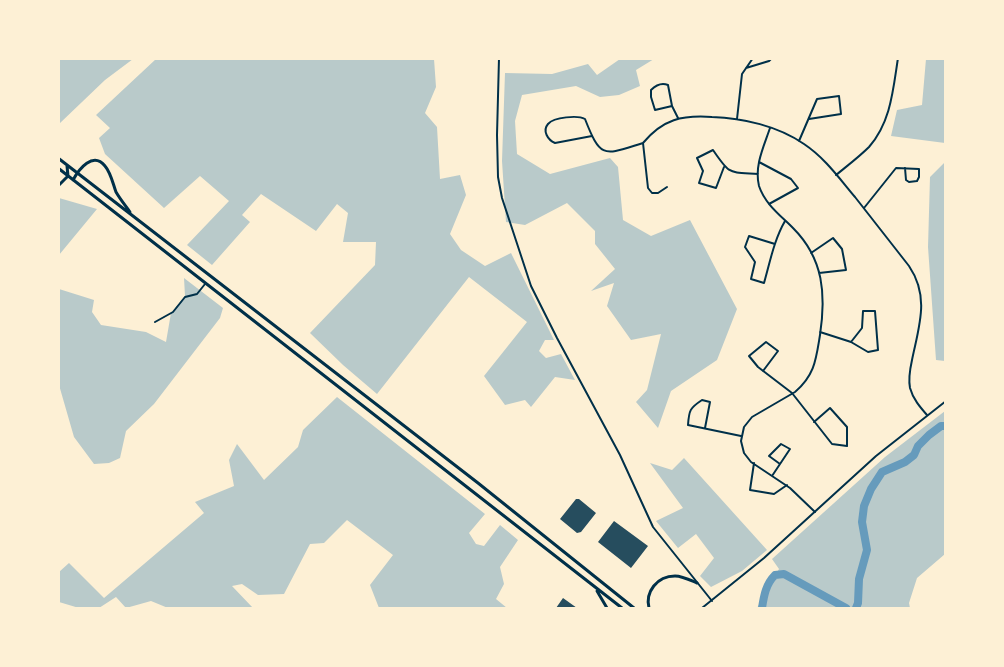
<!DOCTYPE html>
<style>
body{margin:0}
#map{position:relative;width:1004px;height:667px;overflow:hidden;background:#fdf0d5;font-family:Karla,sans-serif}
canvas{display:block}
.frame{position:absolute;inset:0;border:60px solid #fdf0d5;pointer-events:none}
</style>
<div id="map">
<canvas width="1004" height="667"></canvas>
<div class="frame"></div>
</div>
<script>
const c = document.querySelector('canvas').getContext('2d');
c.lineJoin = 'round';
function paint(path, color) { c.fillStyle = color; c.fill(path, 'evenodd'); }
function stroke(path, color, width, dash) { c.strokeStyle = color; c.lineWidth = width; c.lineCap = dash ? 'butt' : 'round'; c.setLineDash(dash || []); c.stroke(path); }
const green = new Path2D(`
 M59,58H133V59L105,80L59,124Z
 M156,59H434L436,87L425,113L437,127L440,179L460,175L466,195L450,234L461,250L485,266L511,253L554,340H545L539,351L546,358L561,354L575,380L555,377L531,407L525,400L505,405L484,376L527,322L469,277L377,394L343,365L310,333L375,265L376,242H343L348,213L337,204L316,231L261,194L242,215L250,222L212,265L187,245L229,201L200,176L164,208L105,154L99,138L110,128L96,115Z
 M620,59H654L636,70L640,86L619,95L600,97L576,86L522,95L515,121L517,154L550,174L610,158L618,167L623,220L651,236L690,220L737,309L717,360L671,391L658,428L636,402L647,390L661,334L631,340L607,306L614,283L591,291L615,269L595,244V231L567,203L525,225L506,222L502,161L505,73L552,74L588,64L597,75Z
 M926,59H945V143L891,136L897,110L922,105Z
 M945,162V361L936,360L928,247L930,177Z
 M59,198L97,209L59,255L58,198Z
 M184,278L223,308L220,318L154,404L126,431L120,458L109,463L94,464L74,437L59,385V289L94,300L92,312L101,325L146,332L166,342L171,313L185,296Z
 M337,397L485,514L469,533L476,544L484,546L500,525L518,540L500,567L504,584L496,599L507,608H379L370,585L393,555L347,520L324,543L310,544L284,594L258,595L242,584L232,586L253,608H168L151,601L126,608L116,597L99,608H79L59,602V572L69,563L104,598L204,513L195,502L234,486L229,460L237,444L264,480L298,447L303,430Z
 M945,411V554L917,578L909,603L910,608H757L779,569L772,559L885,457Z
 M684,458L767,550L742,571L711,587L700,576L714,558L696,534L678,548L656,521L683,508L650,463L672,470Z`);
const river = new Path2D(`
 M762,608C764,595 766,584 775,575L784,574L846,608
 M856,608L858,603L859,579L867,550L862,522L864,506L871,489L882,472L905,462L914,455L918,446L929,435L941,426H946`);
const building = new Path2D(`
 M576,499H579L596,513L581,532L577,533L560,519Z
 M614,521L648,546L631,568L598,542Z
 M563,598L577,608H556Z`);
const minor = new Path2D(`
 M746,68L769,61L772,58
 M672,106L655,110L651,97V90C656,85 661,82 668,85L672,106L678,118
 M737,119L742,74L753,58
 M770,128C764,146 754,166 759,186C765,204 780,215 793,228C824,259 826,295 820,335C816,359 815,375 795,392L752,417L744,427L741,441L744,453L751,462L790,488L815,512
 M592,136L555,143C548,140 542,131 548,124C554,117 578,115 585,119C601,160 604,155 643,143
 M799,141L817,99L839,96L841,114L809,119
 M759,162L791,179L798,188L769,204
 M724,167L716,188L699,183L703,171L697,158L713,150C730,175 728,172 758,174
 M836,175C847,166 859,157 869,147C891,122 893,90 898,58
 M667,187L658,193H652L648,188L643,143C663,119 682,115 712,117C743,118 778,126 804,144C825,158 839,178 855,197C873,220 891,243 909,266C930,297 919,326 912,360C910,369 908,378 910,388C913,399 920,407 927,415
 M864,208L896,168L919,169V177L917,181L909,182L906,180L905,168
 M775,244L749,236L745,247L755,262L751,279L764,283C770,262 774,240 785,221
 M811,253L833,238L842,249L846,270L819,273
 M155,322L173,312L185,297L197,294L205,284
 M820,332L848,341L851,342L868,352L878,350L875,311H863L862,328L851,342
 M763,371L778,351L766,342L749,356L758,367L792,393L832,444L847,446V427L830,408L814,422
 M705,428L710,402L702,400C690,408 689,410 688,425L741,436
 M754,463L750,490L774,494L787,485
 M772,476L790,449L781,444L769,456L780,464`);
const tertiary = new Path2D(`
 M499,58L497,135L498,177L502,198L531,286L557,338L620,455L653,527L712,601
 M702,608L764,558L876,456L946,401`);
const trunk = new Path2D(`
 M58,158L478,483L634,608
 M58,168L622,608
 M73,180C79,169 93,151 105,166C111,173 113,184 116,192C120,199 125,205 130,212
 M58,186L68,176L67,166
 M597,591L607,608
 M649,608C645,592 657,576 675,576C682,576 690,580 697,583`);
paint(green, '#b9caca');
stroke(river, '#669bbc', 8);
paint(building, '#264d5e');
stroke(minor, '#003049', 2);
stroke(tertiary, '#003049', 2);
stroke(trunk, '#003049', 3);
</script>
